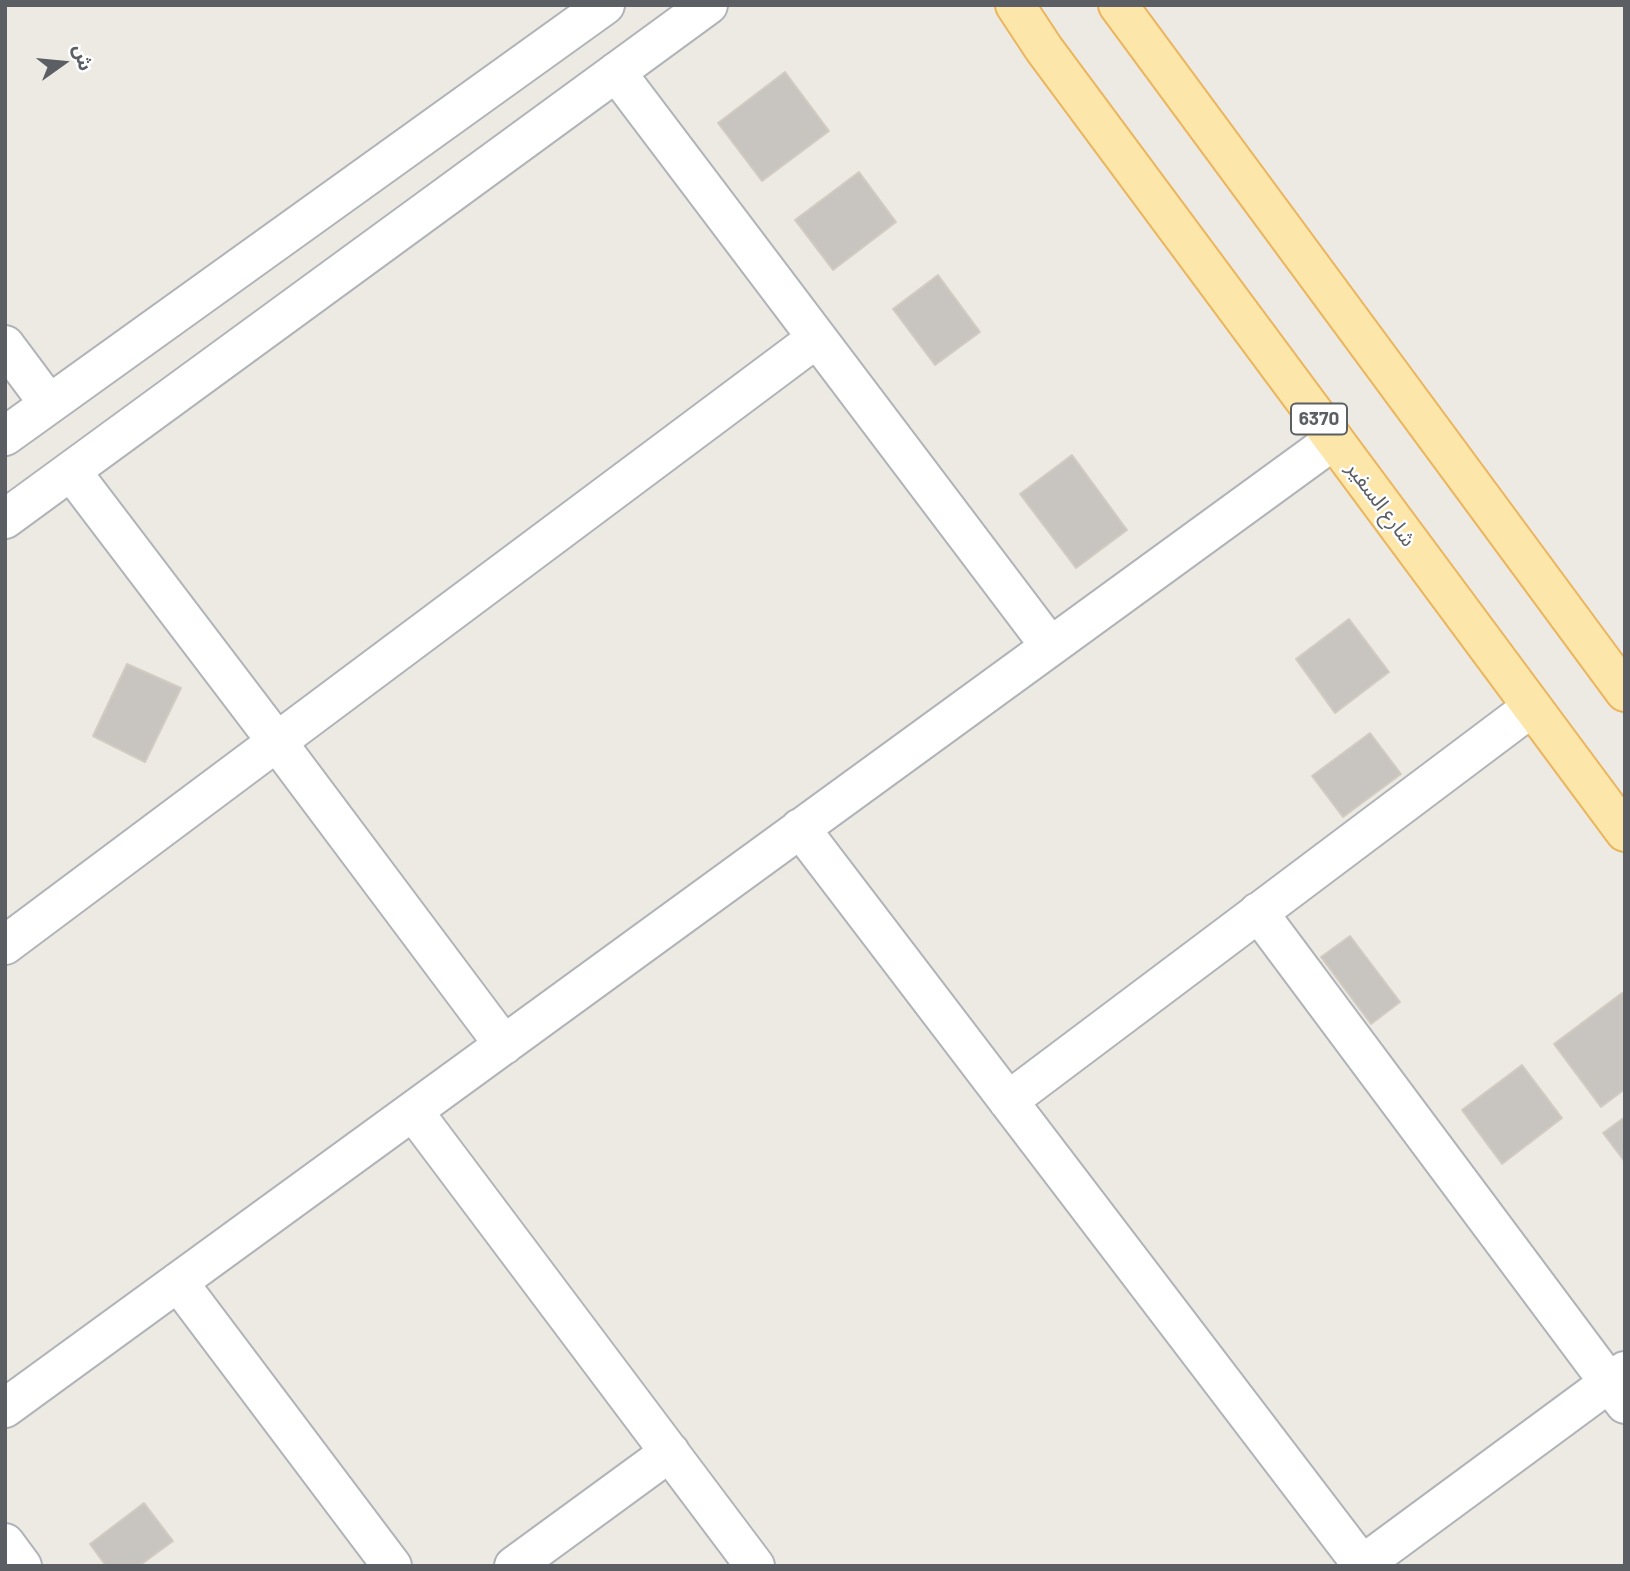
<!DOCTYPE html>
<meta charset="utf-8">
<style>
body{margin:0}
#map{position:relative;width:1630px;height:1571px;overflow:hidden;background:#edeae3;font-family:Barlow,"Noto Sans Arabic",sans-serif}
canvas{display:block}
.frame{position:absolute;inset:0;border:7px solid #5b5f63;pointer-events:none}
.north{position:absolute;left:28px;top:28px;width:70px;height:70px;-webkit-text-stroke:5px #fff;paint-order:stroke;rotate:75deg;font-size:19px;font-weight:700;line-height:28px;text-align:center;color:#5b5f63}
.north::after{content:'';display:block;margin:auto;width:24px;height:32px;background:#5b5f63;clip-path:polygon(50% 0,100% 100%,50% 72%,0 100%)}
</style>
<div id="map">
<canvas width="1630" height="1571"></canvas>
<div class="frame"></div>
<div class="north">ش</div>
</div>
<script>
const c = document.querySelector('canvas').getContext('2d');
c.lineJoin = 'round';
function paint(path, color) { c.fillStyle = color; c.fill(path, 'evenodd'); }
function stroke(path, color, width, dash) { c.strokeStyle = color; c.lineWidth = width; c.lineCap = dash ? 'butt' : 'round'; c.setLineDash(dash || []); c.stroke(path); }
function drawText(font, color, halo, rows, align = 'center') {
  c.font = font + ' Barlow,"Noto Sans Arabic",sans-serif'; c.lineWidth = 5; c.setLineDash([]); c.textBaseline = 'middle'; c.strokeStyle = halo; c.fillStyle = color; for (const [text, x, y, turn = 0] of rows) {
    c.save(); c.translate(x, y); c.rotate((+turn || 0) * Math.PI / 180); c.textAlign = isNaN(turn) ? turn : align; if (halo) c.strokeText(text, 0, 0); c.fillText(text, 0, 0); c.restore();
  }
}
const building = new Path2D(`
 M785,72L829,131L762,181L718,123Z
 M859,172L896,222L833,270L795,220Z
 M938,275L980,332L935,365L893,309Z
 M1072,455L1127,530L1076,568L1020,494Z
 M1349,619L1389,672L1335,713L1296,659Z
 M127,664L181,688L145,762L93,736Z
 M1370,733L1401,774L1343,817L1312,776Z
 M1350,936L1400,1002L1371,1024L1321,957Z
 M1622,993L1625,996V1089L1601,1107L1554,1044Z
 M1522,1065L1562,1118L1502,1164L1462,1110Z
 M1625,1117V1162L1603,1133Z
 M144,1503L173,1541L139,1566H106L90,1544Z`);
const minor = new Path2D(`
 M616,72L1050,646
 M5,345L49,404
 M5,436L605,5
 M71,471L277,742L504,1045
 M5,519L708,5
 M800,828L1363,1566
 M1258,912L1625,1404
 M5,945L817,338
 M1008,1101L1532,707
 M413,1111L755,1566
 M178,1282L392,1566
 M5,1408L1334,440
 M5,1543L22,1566
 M1362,1565L1625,1371
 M514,1566L670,1452`);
const major = new Path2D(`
 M1015,5L1044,49L1625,832
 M1118,5L1625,692`);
const shields = [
 [1319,419,56]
];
const shieldNames = [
 ["6370",1319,419]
];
const streetNames = [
 ["شارع السفير",1381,504,53]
];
paint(building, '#c8c5c0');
stroke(building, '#d2cbc2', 2);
stroke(minor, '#b0b4b8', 42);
stroke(major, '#ebb55e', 42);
stroke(minor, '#fff', 38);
stroke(major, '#fce6aa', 38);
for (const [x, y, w] of shields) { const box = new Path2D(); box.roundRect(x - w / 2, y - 15.5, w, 31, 5); c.fillStyle = '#fff'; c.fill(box); stroke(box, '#5b5f63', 2); }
drawText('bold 19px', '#5b5f63', null, shieldNames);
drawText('21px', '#5b5f63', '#fff', streetNames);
</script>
